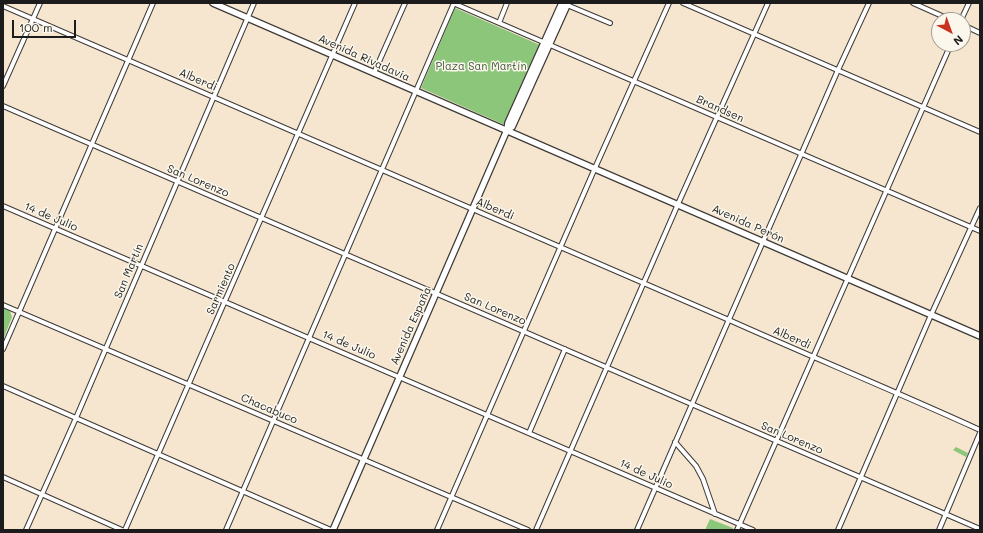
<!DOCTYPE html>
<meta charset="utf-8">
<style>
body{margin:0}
#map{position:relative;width:983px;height:533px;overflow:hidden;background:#f6e6cf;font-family:Mali,sans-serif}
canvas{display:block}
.frame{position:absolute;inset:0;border:4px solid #1c1c1c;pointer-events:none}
.north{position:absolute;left:931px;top:12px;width:40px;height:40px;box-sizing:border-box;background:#fbf7ec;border:1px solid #a29f99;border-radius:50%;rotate:139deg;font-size:11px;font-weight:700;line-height:16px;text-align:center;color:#1c1c1c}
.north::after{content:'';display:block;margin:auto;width:14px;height:18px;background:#c8321e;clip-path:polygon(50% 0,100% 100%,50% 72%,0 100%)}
.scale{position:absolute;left:12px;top:20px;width:64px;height:18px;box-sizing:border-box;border:2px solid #1c1c1c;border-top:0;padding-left:5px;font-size:12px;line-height:14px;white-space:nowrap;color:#1c1c1c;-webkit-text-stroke:3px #fbf7ec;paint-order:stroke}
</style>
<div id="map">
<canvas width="983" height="533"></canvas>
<div class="frame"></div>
<div class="north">N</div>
<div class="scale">100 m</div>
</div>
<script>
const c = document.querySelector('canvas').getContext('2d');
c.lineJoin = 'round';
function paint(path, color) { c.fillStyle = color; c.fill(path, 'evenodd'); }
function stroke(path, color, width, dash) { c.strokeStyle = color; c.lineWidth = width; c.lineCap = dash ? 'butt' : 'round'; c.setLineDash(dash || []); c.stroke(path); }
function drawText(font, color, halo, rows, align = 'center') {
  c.font = font + ' Mali,sans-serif'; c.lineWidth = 3; c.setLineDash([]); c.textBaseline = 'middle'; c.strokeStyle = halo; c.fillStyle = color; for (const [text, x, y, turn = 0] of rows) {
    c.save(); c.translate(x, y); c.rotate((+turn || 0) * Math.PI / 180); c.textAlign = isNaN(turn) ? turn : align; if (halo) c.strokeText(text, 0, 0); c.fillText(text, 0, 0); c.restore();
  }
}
const green = new Path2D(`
 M455,8L540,45L505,125L421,88Z
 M3,307L10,311L12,317L3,340Z
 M956,447L968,453L966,457L953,450Z
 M710,519L733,528L732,530H705Z`);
const street = new Path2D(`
 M453,3L980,231
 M683,3L980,132
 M913,3L951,20
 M567,5L610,23
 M3,6L729,320C812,357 897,392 980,430
 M961,20L969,3
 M499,23L507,3
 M963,25L980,33
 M374,73L405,3
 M3,86L40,3
 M3,106L980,529
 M3,206L753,530
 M3,305L528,530
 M3,349L153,3
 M3,386L331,530
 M529,433L565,349
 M675,442L696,466L703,479L715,514
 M3,477L122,530
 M26,530L76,418L254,3
 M125,530L355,3
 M226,530L454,3
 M437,530L595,168L669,3
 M536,530L678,204L768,3
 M637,530L838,70L869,3
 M737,530L951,44
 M838,530L931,315L980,208
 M939,530L980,433`);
const secondary = new Path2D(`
 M213,3L980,336
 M507,130L512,127L568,3
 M333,530L507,130L508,123L562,3`);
const streetNames = [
 ["Avenida Rivadavia",364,58,24],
 ["Alberdi",198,80,23],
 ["Brandsen",720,109,24],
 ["San Lorenzo",198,181,23],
 ["Alberdi",495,209,23],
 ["14 de Julio",51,217,23],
 ["Avenida Perón",748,224,24],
 ["San Martín",129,271,-67],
 ["Sarmiento",221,289,-66],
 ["San Lorenzo",495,309,23],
 ["Avenida España",411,326,-66],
 ["Alberdi",792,338,24],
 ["14 de Julio",349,345,23],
 ["Chacabuco",269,409,23],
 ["San Lorenzo",792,438,23],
 ["14 de Julio",646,474,24]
];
const parkNames = [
 ["Plaza San Martín",481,67]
];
paint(green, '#8cc67b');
stroke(street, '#3d3a37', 6);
stroke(secondary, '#3d3a37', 8);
stroke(street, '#fff', 4);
stroke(secondary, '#fff', 5.5);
drawText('11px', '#1c1c1c', '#fbf7ec', streetNames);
drawText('11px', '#43583d', '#fbf7ec', parkNames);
</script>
